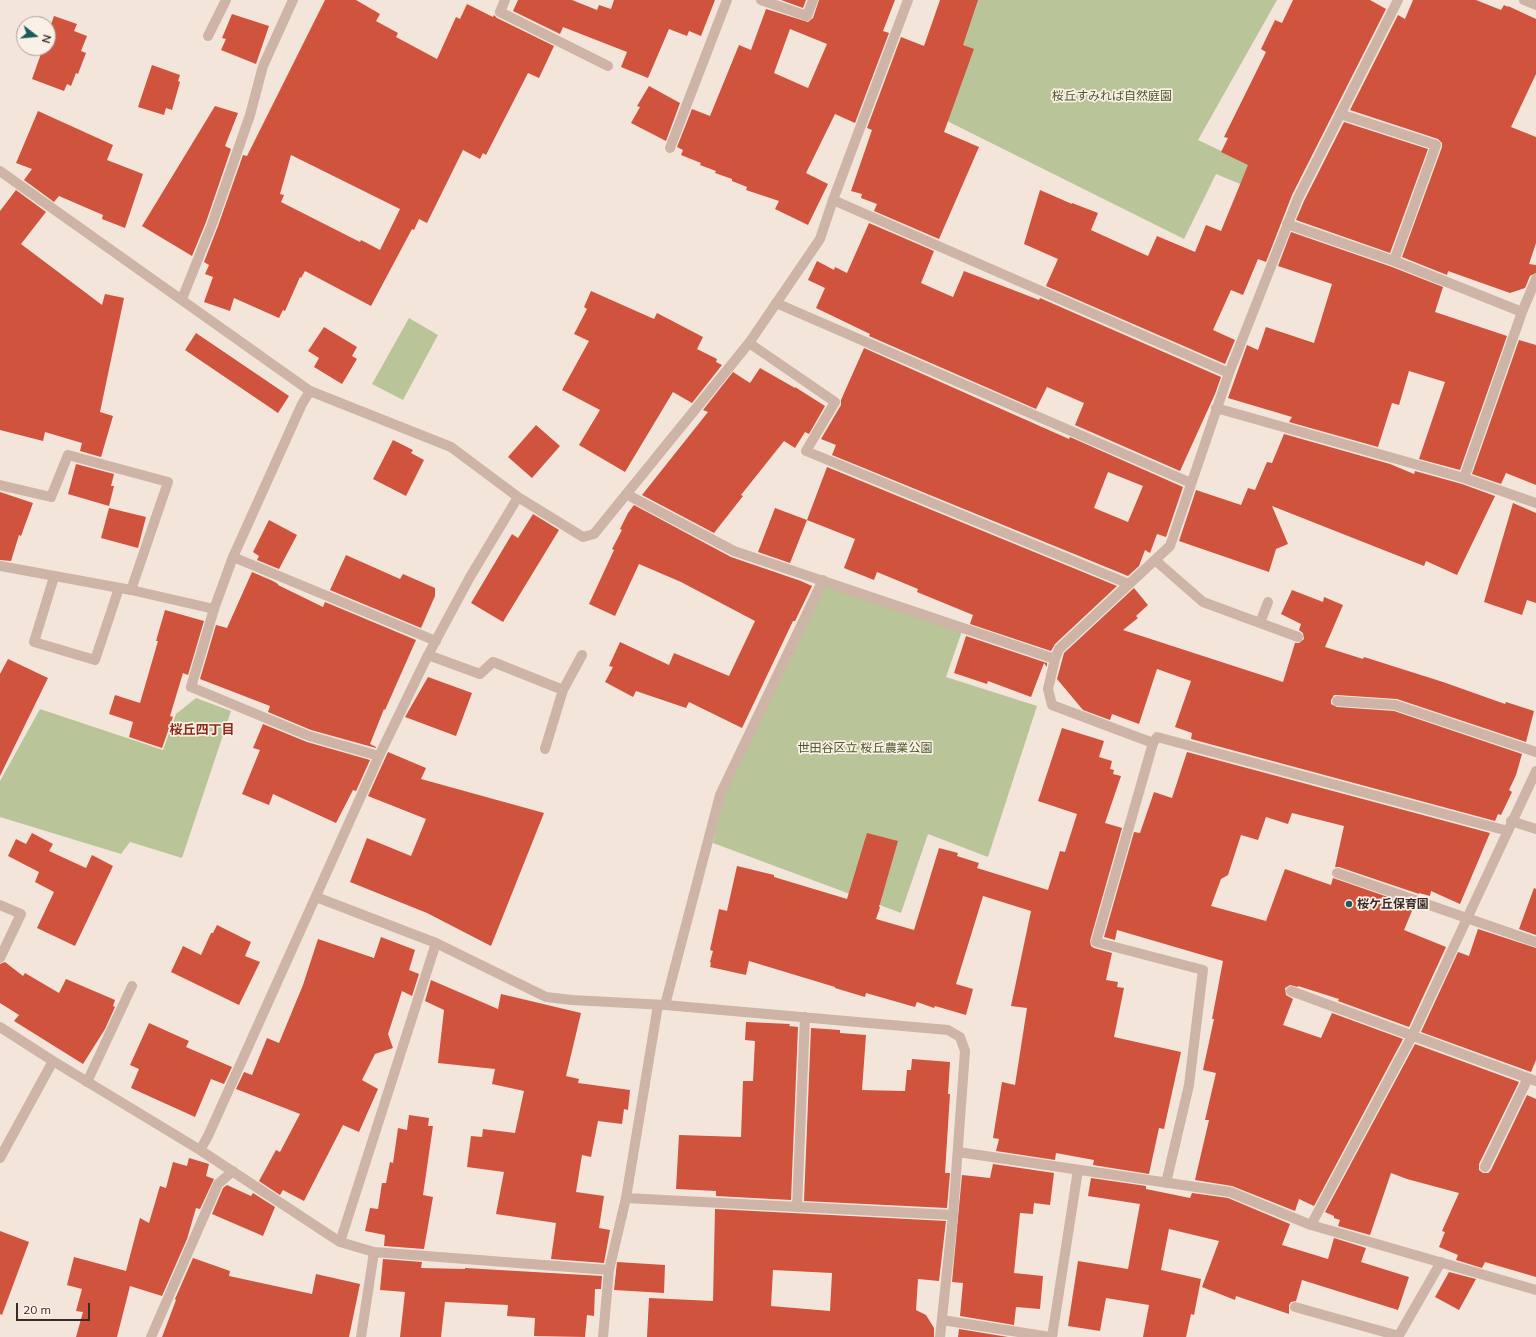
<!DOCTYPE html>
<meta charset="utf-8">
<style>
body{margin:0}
#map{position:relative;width:1536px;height:1337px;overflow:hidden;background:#f4e5db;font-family:Mulish,sans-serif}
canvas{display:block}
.north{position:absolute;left:16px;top:16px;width:40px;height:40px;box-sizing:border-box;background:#fbf0e7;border:1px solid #ada19a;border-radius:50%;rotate:106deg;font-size:11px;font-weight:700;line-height:16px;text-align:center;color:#382b27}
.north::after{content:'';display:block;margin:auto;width:14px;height:18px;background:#195d5b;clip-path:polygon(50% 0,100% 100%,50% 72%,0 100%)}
.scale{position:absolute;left:16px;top:1303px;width:74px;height:18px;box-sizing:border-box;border:2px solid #382b27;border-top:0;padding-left:5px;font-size:12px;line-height:14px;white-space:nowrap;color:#382b27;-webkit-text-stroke:3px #fbf0e7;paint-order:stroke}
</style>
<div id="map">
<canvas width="1536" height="1337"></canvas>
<div class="north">N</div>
<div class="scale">20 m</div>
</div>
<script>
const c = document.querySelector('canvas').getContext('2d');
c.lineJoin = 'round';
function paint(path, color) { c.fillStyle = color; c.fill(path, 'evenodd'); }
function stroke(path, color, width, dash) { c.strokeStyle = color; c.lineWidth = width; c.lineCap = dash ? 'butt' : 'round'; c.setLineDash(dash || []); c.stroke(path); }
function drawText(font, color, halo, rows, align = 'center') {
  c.font = font + ' Mulish,"Noto Sans JP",sans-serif'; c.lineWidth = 3.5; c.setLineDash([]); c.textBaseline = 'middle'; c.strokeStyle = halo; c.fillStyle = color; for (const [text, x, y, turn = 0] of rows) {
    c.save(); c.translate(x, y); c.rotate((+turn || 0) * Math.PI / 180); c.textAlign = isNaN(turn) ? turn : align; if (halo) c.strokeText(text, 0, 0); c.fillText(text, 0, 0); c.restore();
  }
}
const green = new Path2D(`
 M977,0H1277L1198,140L1295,186L1286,203L1216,174L1184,239L933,114Z
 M409,318L438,335L403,400L372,384Z
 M825,586L962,631L946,677L1037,706L988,857L928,834L901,913L713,843L722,798Z
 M196,698L231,711L182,858L130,842L121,854L0,817V781L40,709L163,750L176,714Z`);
const building = new Path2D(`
 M325,0H356L380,14L376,21L398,33L396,37L437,59L456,17L460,19L467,4L493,17L494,15L497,18L554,46L539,78L528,73L486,155L483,153L480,159L463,150L427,223L419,219L414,230L412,229L371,306L305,271L301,278L300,277L285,311L283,310L279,318L234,298L230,311L204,302L213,277L205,274L209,265L204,262L218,226L243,155L247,156ZM291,155L400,209L380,250L361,240L360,242L281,202L284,195L280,194Z
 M518,0H572L597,10L599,5L611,9L614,0H715L701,36L689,31L687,36L669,29L648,78L621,67L627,52L563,27L560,34L513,11Z
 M781,0H806L803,8Z
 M819,0H895L883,31L889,33L855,123L835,114L806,173L828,184L808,225L775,209L779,201L746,190L747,187L732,181V179L715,173L716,171L700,165L701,163L681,155L683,150L677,147L692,109L710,116L739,45L751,50L766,9L808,22L813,18ZM790,29L827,44L808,88L774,73Z
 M940,0H978L963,45L974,49L944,132L979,147L939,239L874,211L877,204L861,198L862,194L851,191L872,130L867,128L901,37L924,46Z
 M1293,0H1370L1386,9L1292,195L1266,262L1258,259L1243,295L1231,290L1213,330L1235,340L1225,364L1046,286L1058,259L1024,244L1040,190L1072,204V203L1098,213L1091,230L1148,256L1157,236L1195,252L1206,225L1221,231L1248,165L1221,152L1228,138L1224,137L1266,52L1261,49L1275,20L1282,23Z
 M1413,0H1476L1501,10L1504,5L1508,7V6L1536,19V74L1511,127L1536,137V243L1529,264L1536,265V273L1530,276L1525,288L1510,293L1448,271L1447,275L1402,257L1442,147V143L1438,139L1350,110L1398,15L1405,19Z
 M232,14L269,26L256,64L221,50L226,39L222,38Z
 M54,16L77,24L74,31L87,36L81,51L86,53L78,74L76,73L71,86L67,84L64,91L32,79L43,48H48V33Z
 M152,65L180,75L178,81L180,82L172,110L166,108L164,115L138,107Z
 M649,86L680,103L666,141L631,123L640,107L637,106Z
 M215,106L238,113L225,146L231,149L206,222L192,256L142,226Z
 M38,111L113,145L107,160L143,174L125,228L102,219L103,215L59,196L54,202L24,180L32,169L16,163Z
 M1344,122L1428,149L1390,253L1296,220L1304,201Z
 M16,190L46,212L21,244L102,305L105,294L124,298L100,412L113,416L101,457L80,451L82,443L45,432L43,441L0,430V211Z
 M869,223L934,251L921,283L953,297L964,271L1039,300L1040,298L1221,377L1215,394L1180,471L1075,425L1084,403L1047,387L1036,409L869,336L870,334L816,308L825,288L808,280L817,261L834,270L835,267L847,273Z
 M1291,232L1392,267L1443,287L1435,312L1507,336L1460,470L1419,459L1445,382L1409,371L1399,405L1392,403L1378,447L1289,422L1292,417L1228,398L1247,345L1258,350L1266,327L1314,343L1332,284L1278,266Z
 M591,291L654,319L657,313L703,337L697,349L717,359L716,362L722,365L692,403L673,392L625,472L579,445L600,410L562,390L589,341L574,334L587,309L584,307Z
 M324,327L357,347L352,356L357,359L342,384L314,367L319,358L308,351Z
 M196,333L289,396L278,413L185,350Z
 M1519,340L1536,345V485L1506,473L1501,484L1472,474Z
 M864,348L1069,439L1070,437L1183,487L1166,537L1157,534L1150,553L1145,550L1139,566L1128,576L832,455L836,445L821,439L841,405V400ZM1108,472L1143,486L1128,522L1094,508Z
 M760,368L795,388V387L825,406L809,434L805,432L795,448L784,441L741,495L743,496L714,533L642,495L708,412L703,410L733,372L750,383Z
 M536,425L560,446L532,478L508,457Z
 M1284,434L1390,464L1414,474L1415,471L1462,484L1495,496L1457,575L1426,561L1424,566L1272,506L1288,544L1276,549L1269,572L1179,541L1196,490L1241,505L1248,488L1255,490L1267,462L1272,463Z
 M393,440L413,450L411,453L424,460L406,496L373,479Z
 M76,464L114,474L111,486H114L109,506L68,494Z
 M827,467L1117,586L1055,644L1051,651L970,624L973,615L917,592L918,589L877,572L874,580L844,568L855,539L807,520Z
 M0,492L33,503L21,536L19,535L11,561L0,560Z
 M1513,503L1536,513V603L1527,600L1522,615L1484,602Z
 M634,505L731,557L801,581L812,586L795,621H793L742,728L689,702L686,708L636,691L633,697L605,682L613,667L609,666L620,642L669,665L674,653L729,676L755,621L681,582L639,564L615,616L589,604L614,550L612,549L622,530L620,529L628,513Z
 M109,508L146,517L138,548L101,538Z
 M775,508L807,520L790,563L758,552Z
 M533,514L559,530L503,622L471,603L512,534L518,538Z
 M269,520L297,535L279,569L257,560L259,556L253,552Z
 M346,555L400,579L403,574L435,588V596L421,628L330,590Z
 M252,572L273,581L278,584V585L323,607L325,602L416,640L385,710L384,709L370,744L376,747V748L311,730L268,712L270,706L200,679L216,625L227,628Z
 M1134,588L1148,605L1136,616L1138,618L1123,630L1283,682L1295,643H1299L1304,639L1303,633L1299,630L1301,624L1281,614L1292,590L1323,602L1324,597L1343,605L1325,647L1363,659L1364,657L1443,682L1505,704L1506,702L1534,711L1526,742L1397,699L1337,695H1334L1331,700V704L1337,707L1394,711L1522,754L1516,775L1509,790L1512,792L1501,815L1498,814L1495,821L1191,739L1192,733L1175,727L1191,681L1157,669L1139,724L1112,714L1110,720L1083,710L1057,679L1064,653Z
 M165,610L204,621L188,675L183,673L170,716L173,717L162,748L129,737L133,722L109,714L115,695L140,703L158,641H156Z
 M966,636L1047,663V667L1044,663L1031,697L988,681L987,684L954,673Z
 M8,659L48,678L0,776V674Z
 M428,677L472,693L456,736L405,717Z
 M263,724L307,742L370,760L356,791L353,790L336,823L273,794L269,805L242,794L260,750L253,748Z
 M1062,728L1104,741L1099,757L1112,761L1110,769L1114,770L1113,774L1121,776L1105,823L1122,828L1090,941L1091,946L1094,948L1112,953L1106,980L1118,982L1117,987L1124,988L1114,1037L1181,1052L1164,1129L1159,1128L1149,1174L1093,1165L1094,1160L1056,1153L1055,1160L996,1151L999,1139L993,1138L1002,1082L1015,1085L1027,1008L1011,1006L1031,911L983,896L956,984L973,989L966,1015L935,1006L934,1008L917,1002L915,1007L866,993L865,997L835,988V987L749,961L746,975L710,967L711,963L710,962L713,951L710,950L719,909L727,911L737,866L774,875V877L847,899L867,833L898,841L879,907H880L876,919L914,930L939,848L958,853L957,856L979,863L977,868L1048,890L1060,851L1065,852L1077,814L1038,801Z
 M388,752L426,768L421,779L544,813L491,946L427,913L350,882L367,838L411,856L426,819L368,796Z
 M1187,752L1490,833L1460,904L1431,891L1430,896L1419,893V894L1339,867H1335L1344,826L1292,813L1288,824L1266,817L1258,840L1241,835L1228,875L1221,879L1211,906L1266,921L1285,869L1331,885L1333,878L1414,906L1404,930L1446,947L1409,1027L1338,1001L1339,999L1298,986V987L1290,985L1285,988L1286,995L1293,999L1283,1025L1321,1038L1332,1013L1403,1039L1314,1206L1299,1199L1295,1211L1232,1186L1195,1180L1209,1120H1205L1216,1073L1203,1070L1214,1019H1212L1223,961L1117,930L1115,940L1104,937L1134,832L1140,833L1154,792L1172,798Z
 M32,833L53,844L49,851L86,868L92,855L113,866L75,946L37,928L54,892L35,882L39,872L8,856L16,839L26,844Z
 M1534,888L1536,889V935L1519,929Z
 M217,925L251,942L245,956L260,962L239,1005L171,972L183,946L201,955L211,933H213Z
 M1478,929L1536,948V1060L1531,1072L1421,1032L1458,952L1469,956Z
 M381,937L415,950L409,970L419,974L412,996L402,991L388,1034L393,1048L375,1054L362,1080L378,1089L359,1132L343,1125L304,1201L283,1190L280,1195L259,1181L276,1150L280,1152L300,1114L236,1089L244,1072L252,1075L267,1038L279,1043L303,985L318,939L374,958Z
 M5,962L23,976L25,973L59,993L66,979L115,1000L113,1006L115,1007L105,1029L83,1064L14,1021L19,1015L0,1003V964Z
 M431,980L498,1009L501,994L581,1013L566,1076L579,1079L578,1083L630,1090L628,1110L624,1109L622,1124L598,1121L591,1157L582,1155L576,1192L604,1196L599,1228L610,1230L604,1263L551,1259L556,1223L496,1214L504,1172L467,1167L471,1136L482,1137L483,1129L515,1133L524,1091L492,1084L495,1069L438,1063L444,1010L425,1001Z
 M746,1022L790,1024L789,1026L798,1027L791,1200L716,1196V1191L676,1189L679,1135L741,1137L743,1081H753L755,1041L745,1040Z
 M149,1023L189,1041L186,1047L232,1067L224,1084L211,1079L195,1117L131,1088L139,1069L130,1065Z
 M811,1028L840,1030V1033L866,1035L862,1090L905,1091L907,1070H911L912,1059L950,1062L948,1094H950L945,1173H950L947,1208L804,1201Z
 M1415,1044L1519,1082L1479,1164V1170L1483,1173H1488L1491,1170L1527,1095L1536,1099V1277L1485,1262L1482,1268L1456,1260L1458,1255L1439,1247L1445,1232L1442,1231L1459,1193L1407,1179L1391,1173L1370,1235L1338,1226L1340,1220L1334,1218V1216L1325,1212Z
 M409,1115L429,1118L428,1126H433L423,1195L433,1197L424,1249L384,1246L385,1235L365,1231L370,1208L378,1209L382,1183H386L390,1162L393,1163L398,1128L407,1130Z
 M189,1158L209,1164L206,1176L214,1179L200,1209L196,1208L187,1239L162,1296L130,1286L117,1337H76L83,1312L76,1311L82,1289L67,1285L74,1257L126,1271L140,1218L149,1223L160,1186L166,1188L173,1162L187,1166Z
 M993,1164L1054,1173L1050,1205L1034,1203L1033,1214L1020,1213L1014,1273L1043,1276L1040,1309L1016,1307L1014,1325L960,1316L963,1283L952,1282L962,1175L990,1178Z
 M1091,1178L1146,1186V1189L1190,1198L1192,1193L1228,1198L1290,1224L1282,1245L1328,1259L1334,1238L1366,1248L1361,1262L1409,1277L1398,1310L1302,1280L1296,1301L1291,1302L1289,1305V1314L1236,1296L1235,1300L1202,1287L1219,1241L1169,1229L1161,1270L1201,1279L1194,1315L1191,1314L1186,1337H1143L1149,1305L1106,1298L1100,1331L1068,1326L1078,1261L1128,1269L1140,1204L1088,1196Z
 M227,1185L251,1196L253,1193L275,1207L263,1236L212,1214L223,1188Z
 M715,1209L946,1221L939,1281L918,1279L916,1310L926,1315L934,1328V1337H647L649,1298L713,1301ZM773,1270L832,1273L830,1311L771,1306Z
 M0,1231L29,1242L2,1315L0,1314Z
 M193,1258L230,1271L229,1276L312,1294L316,1274L360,1284L349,1337H162L176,1300L175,1299Z
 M383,1259L422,1262L421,1268L465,1269V1268L602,1276L601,1289H595L594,1316L587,1315L585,1337L534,1336L535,1318L507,1316L508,1305L445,1302L441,1337H400L405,1292L380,1290Z
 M617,1262L665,1265L664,1293L614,1290Z
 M1449,1272L1476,1279L1459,1310L1435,1297Z
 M959,1329L1008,1337H958Z`);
const service = new Path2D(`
 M505,0L500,12L608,66
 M761,0L807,16L813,0
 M208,36L226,0
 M1340,114L1436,145L1394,261
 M670,148L727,0
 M182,299L212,224L250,115L263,66L293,0
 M749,343L835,402L806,451L1129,584
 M0,485L51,497L68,455L168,482L131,590
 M233,557L436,641
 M54,577L34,642L95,660L119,588
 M1153,743L1157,737L1508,831
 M0,905L21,914L0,958
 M665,1005L720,795L823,580
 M87,1082L132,986
 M1485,1167L1528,1078
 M1295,1307L1399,1336
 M942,1320L1050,1337
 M1052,1337L1078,1170`);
const pedestrian = new Path2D(`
 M1511,821L1536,829`);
const minor = new Path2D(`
 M1524,0L1536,5
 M0,171L310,391L451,447L518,497L583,537L594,534L749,343L820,239L833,200L908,0
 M833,200L1229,373
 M1287,224L1394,261L1522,312
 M776,303L1191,483
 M310,391L302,404L233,557L214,609L191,687L309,736L379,756
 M1216,408L1464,478L1536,503
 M1464,478L1522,312L1536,279
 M626,494L734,551L1055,659L1059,649L1170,546L1229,373L1298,198L1398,0
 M1155,560L1203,602L1298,637
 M0,566L131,590L214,609
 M1260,623L1268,602
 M428,655L480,674L493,662L563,690
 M1055,659L1048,689L1052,705L1153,743L1096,942L1203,970L1189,1085L1166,1183
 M1337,701L1395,705L1536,752
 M545,749L563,690L582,655
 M1337,873L1536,942
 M316,897L436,943L546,997L572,1000L665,1005L948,1030L960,1037L965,1051L953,1215L940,1337
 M1291,991L1536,1081
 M0,1027L53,1061L200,1150L340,1242L374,1252L609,1270
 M200,1150L208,1136L379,756L428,655L470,577L518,497
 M958,1152L1230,1192L1311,1225L1536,1290
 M0,1158L53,1061
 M626,1198L953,1215
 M797,1207L805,1017
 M1311,1225L1412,1036L1536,771
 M340,1242L436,943
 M151,1337L218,1184L233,1171
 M361,1337L374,1252
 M603,1337L609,1270L626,1198L658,1005
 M1398,1337L1441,1262`);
const markers = [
 [1349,904,4,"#195d5b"]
];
const parkNames = [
 ["桜丘すみれば自然庭園",1112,96],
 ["世田谷区立 桜丘農業公園",865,748]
];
const poiNames = [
 ["桜ケ丘保育園",1357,904]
];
const neighbourhoodNames = [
 ["桜丘四丁目",202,730]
];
paint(green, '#bac499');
paint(building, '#cf533d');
stroke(service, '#cdb4a6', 10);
stroke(pedestrian, '#cdb4a6', 10);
stroke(minor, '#cdb4a6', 10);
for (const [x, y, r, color] of markers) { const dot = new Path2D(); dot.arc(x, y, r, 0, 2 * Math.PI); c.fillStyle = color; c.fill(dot); stroke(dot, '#fbf0e7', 1.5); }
drawText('12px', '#4c5829', '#fbf0e7', parkNames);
drawText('bold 12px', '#382b27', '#fbf0e7', poiNames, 'left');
drawText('bold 13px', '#8d2a1a', '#fbf0e7', neighbourhoodNames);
</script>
